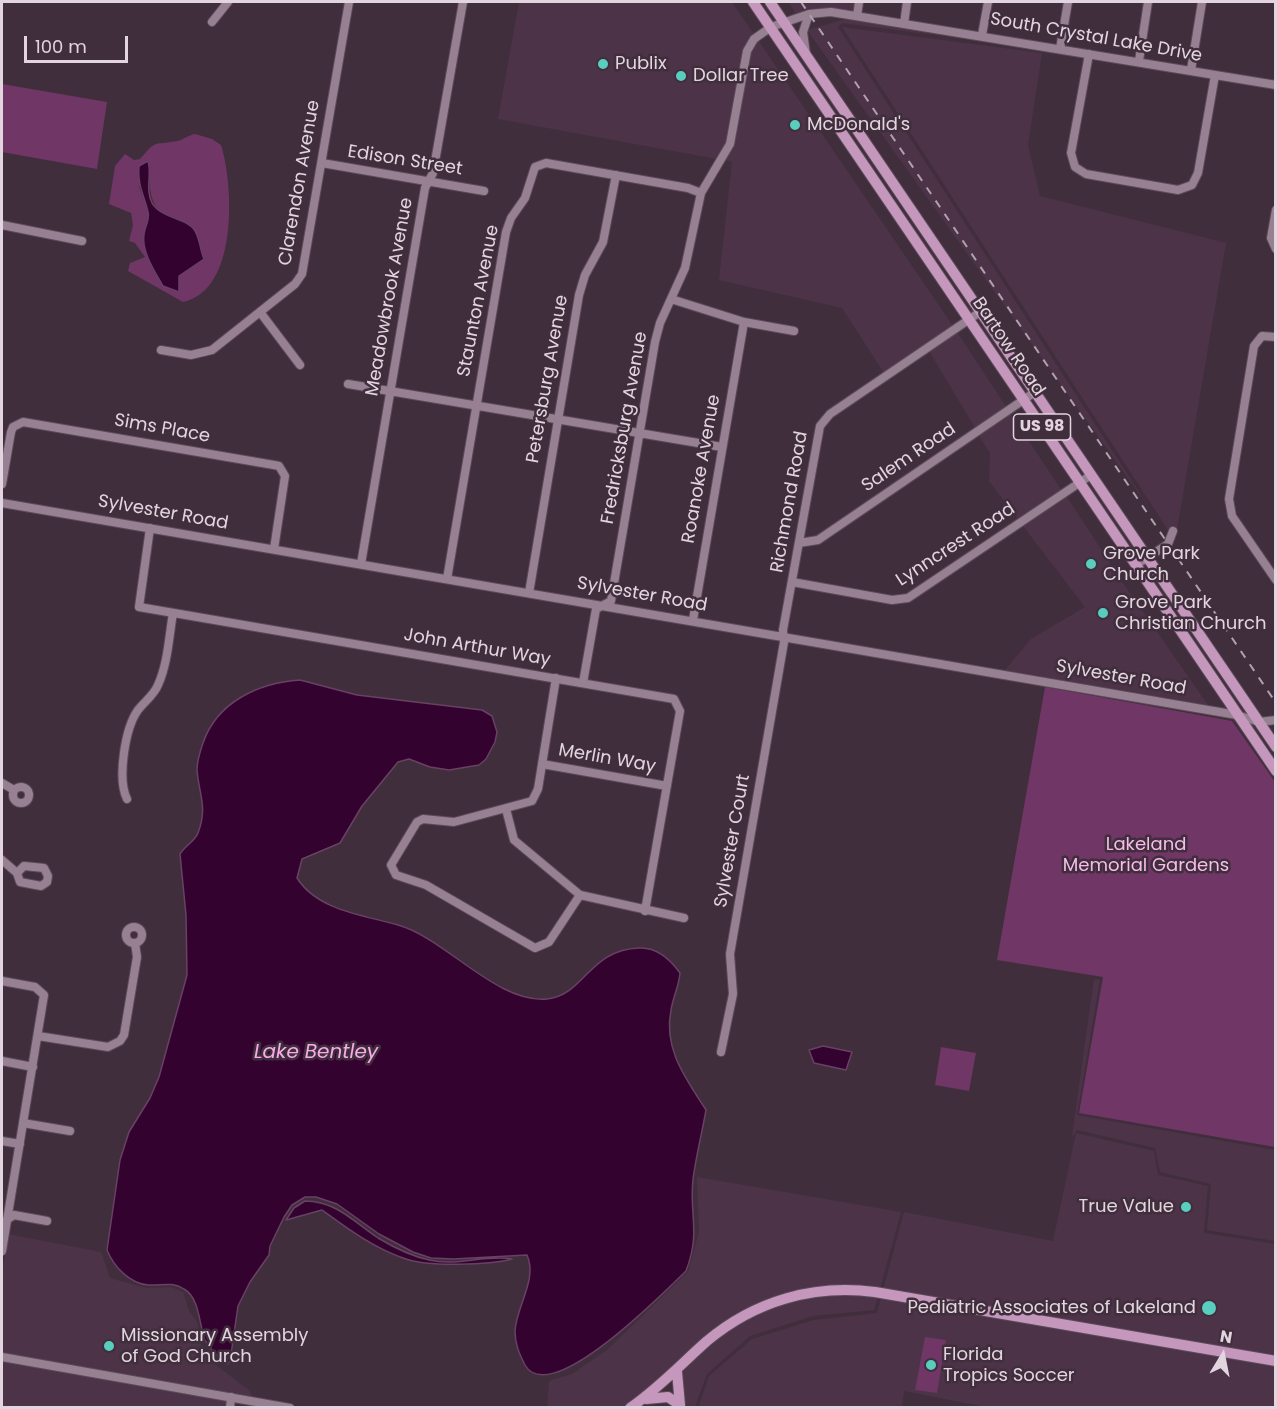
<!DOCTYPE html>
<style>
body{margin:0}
#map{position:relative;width:1277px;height:1409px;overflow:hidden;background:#412e3d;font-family:Poppins,sans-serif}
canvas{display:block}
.frame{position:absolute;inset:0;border:3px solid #e2d5df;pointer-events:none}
.north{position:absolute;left:1193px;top:1325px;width:60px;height:60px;-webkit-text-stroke:4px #412e3d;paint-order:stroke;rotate:10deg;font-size:16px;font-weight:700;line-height:24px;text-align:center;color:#e2d5df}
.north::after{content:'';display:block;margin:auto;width:21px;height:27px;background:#e2d5df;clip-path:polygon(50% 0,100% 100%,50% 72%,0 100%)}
.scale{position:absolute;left:24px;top:36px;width:104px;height:27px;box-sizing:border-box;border:3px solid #e2d5df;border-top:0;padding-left:8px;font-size:18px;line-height:21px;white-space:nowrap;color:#e2d5df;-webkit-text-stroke:4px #412e3d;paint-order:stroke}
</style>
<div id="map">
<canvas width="1277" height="1409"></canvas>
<div class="frame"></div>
<div class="north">N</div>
<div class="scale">100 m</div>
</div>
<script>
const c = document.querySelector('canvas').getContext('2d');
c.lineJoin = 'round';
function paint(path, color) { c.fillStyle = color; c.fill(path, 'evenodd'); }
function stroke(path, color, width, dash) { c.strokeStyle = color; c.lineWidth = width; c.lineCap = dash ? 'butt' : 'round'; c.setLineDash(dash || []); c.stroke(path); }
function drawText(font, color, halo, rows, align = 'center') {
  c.font = font + ' Poppins,sans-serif'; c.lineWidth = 5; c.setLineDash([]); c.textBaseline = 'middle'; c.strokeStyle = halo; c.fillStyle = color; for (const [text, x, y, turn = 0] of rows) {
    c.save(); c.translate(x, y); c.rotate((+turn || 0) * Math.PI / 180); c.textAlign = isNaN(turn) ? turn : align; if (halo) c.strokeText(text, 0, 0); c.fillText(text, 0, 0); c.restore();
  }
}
const built = new Path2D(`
 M519,2H732L754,34L743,50L726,143L717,159L498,119Z
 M788,2H856L854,12L824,8L806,9L796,14Z
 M846,19L942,36L842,23L838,27L1150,509L807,30Z
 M842,27L1042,53L1028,145L1040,196L1226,243L1175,541Z
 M758,40L953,326L884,373L842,308L719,280L732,162L725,160L750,52Z
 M957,332L1007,408L976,429L929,351Z
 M1011,414L1062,491L1019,520L989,481L990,453L979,436Z
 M1067,497L1123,583L1208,705L1005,670L1031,639L1085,607L1023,526Z
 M1094,979L1100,980L1077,1115L1275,1150V1241L1207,1230L1211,1184L1160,1172L1155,1148L1077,1130L1072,1137Z
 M1076,1133L1154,1151L1158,1175L1208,1186L1204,1233L1275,1244V1407L991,1408L904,1391L902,1407L698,1408L709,1376L752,1339L814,1320L877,1313L904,1212L1053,1241Z
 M697,1177L901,1212L880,1289L834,1285L792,1292L770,1299L623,1407L547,1408L549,1381L572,1374L607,1350L688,1272L699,1232Z
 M8,1234L101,1252L110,1278L146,1288L171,1287L183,1292L189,1311L197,1322L201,1345L212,1362L250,1391L252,1397L2,1353V1273Z
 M834,1293L878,1296L874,1310L813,1316L750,1336L707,1374L695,1407H683L681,1373L726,1331L772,1306Z
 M2,1361L228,1400L227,1407H2Z`);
const green = new Path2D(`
 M2,84L107,102L97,169L2,152Z
 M195,134L212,139L221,145C234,186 238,291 183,302L128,271L130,263L145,257L135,243L129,241L133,225L131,213L109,204L115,166L125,154L134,160L140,159C158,138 153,146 177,141C183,140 188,135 195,134ZM150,167C148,202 153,214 189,225L204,258L179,276V289L150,264L144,246L149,213L139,187Z
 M1045,687L1232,721L1275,782V1147L1079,1113L1103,977L997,960Z
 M941,1047L976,1053L969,1091L935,1085Z
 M925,1337L946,1340L937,1393L915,1390Z`);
const water = new Path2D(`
 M148,161C152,175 145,189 152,203C162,219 188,218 195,231C200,239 200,250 204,259L179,276V292L163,286C155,272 141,251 144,234C145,226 150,220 148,212C144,195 137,184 139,166Z
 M300,680L357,695L482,710L492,716L497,732L495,742L486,759L479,765L449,770L430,767L409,759L398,762L362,806L340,843L302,859L297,878C318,911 364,915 398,925C445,938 497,1004 547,999C585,995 588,950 639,948C657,947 670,959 680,973C679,986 673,997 671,1010C663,1049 686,1079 706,1110C702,1133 696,1156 693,1179C689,1215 701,1232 686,1271C664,1292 550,1409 525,1365C519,1353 515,1344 515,1331C516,1307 538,1279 527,1255L453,1259L431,1258L413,1252L379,1234L337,1204L316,1197H305L292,1205L284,1217L270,1246L269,1255L250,1282L238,1306L230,1361L227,1364C218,1357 210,1350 205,1340C199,1325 200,1298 184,1289C172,1281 161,1286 148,1285C129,1283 114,1267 107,1250L120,1160L129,1132L150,1098L159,1077L187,975L186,915L180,854C185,846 195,841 198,833C208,807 199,795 197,770C197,760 200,752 203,743C217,702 258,683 300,680Z
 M823,1046L852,1052L846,1070L814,1063L809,1050Z
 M305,1201C336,1201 354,1222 378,1238C393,1247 411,1256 429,1260C457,1267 485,1254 512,1259C489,1265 429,1267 406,1259C375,1249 348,1229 322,1210L286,1220L294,1208Z`);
const minor = new Path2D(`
 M857,16L859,2
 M212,22L228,2
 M904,24L907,2
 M982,35L988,2
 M1060,49L1068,2
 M806,54L803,32L809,14
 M1089,54L1071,153L1075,167L1086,174L1178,190L1192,185L1198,173L1215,75
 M1139,61L1148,2
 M1191,70L1202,2
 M322,163L484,191
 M1276,210L1271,238L1276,249
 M2,225L82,241
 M671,299L744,322L794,331
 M260,312L300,365
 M1276,337L1262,336L1254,346L1229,499L1232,516L1276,580
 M161,350L191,355L212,350L295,284L302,274L349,2
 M348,384L722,447
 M2,484L11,432L13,427L23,422L274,465L279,466L285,476L274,549
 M2,503L1237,715L1259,722L1276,720
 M150,528L139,607L674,699L680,711L645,911
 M799,543L818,540L1035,392
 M361,564L425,188L433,173L463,2
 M1136,565L1168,544L1173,531
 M447,579L506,232L511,218L525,198L535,167L546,163L688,188L701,193
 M792,582L892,600L908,598L1091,475
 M529,593L579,295L585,275L603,242L616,175
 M693,620L744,322
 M556,678L538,789L532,801L454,822L423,819L417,822L391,865L396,875L426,885L535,948L549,942L580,895
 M583,683L596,609L611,601L655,342L660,323L685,268L701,193L730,144L747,51L754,39L771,27L809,14L831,12L1276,85
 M542,764L667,786
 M2,783L14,790
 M13 795a8 8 0 1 1 16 0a8 8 0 1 1-16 0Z
 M127,799C117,779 125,728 138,710C145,701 154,695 158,685C168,663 169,636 173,613
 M506,809L514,840L580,895L684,918
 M2,860L17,873
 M24,866L44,868L48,876L47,882L41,886L20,882L17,873Z
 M126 935a8 8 0 1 1 16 0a8 8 0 1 1-16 0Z
 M2,981L35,987L44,995L2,1251
 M38,1036L108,1047L120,1041L124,1035L137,957L135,943
 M721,1052L733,994L730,954L784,642L783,630L820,426L830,414L980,312
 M2,1061L33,1067
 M23,1123L70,1131
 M2,1141L20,1144
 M5,1221L14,1215L47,1221
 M2,1357L290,1408
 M230,1408L231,1397`);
const major = new Path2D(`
 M753,2L1276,771
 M770,2L1276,747
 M677,1372L680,1405
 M646,1399L668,1397L680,1405
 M630,1408C659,1388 681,1364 707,1341C755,1301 813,1284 875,1292L1276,1361`);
const rail = new Path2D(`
 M801,2L1276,703`);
const markers = [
 [603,64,6,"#59cebe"],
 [681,76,6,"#59cebe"],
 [795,125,6,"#59cebe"],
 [1091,564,6,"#59cebe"],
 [1103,613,6,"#59cebe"],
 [1186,1207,6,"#59cebe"],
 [1209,1308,8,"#59cebe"],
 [109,1346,6,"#59cebe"],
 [931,1365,6,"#59cebe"]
];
const shields = [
 [1042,427,57]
];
const shieldNames = [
 ["US 98",1042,427]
];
const streetNames = [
 ["South Crystal Lake Drive",1096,38,10],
 ["Edison Street",405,161,9],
 ["Clarendon Avenue",300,183,-80],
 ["Meadowbrook Avenue",390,297,-80],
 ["Staunton Avenue",479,301,-79],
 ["Bartow Road",1008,347,56],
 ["Petersburg Avenue",548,379,-80],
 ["Fredricksburg Avenue",625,428,-80],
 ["Sims Place",162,429,10],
 ["Salem Road",909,458,-34],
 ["Roanoke Avenue",702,469,-80],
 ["Richmond Road",790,502,-80],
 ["Sylvester Road",163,513,10],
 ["Lynncrest Road",956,545,-33],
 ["Sylvester Road",642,595,10],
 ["John Arthur Way",477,648,10],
 ["Sylvester Road",1121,678,10],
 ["Merlin Way",607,759,10],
 ["Sylvester Court",733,841,-80]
];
const poiNames = [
 ["Publix",615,64],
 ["Dollar Tree",693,76],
 ["McDonald's",807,125],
 ["Grove Park",1103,554],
 ["Church",1103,575],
 ["Grove Park",1115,603],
 ["Christian Church",1115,624],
 ["True Value",1174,1207,"right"],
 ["Pediatric Associates of Lakeland",1196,1308,"right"],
 ["Missionary Assembly",121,1336],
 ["of God Church",121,1357],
 ["Florida",943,1355],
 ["Tropics Soccer",943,1376]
];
const parkNames = [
 ["Lakeland",1146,845],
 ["Memorial Gardens",1146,866]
];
const waterNames = [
 ["Lake Bentley",316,1053]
];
paint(built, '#4c3348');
paint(green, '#6f3666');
paint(water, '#34022f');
stroke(water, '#684164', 1.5);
stroke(minor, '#5b4b58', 10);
stroke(major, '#5b4b58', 12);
stroke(minor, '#978092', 8);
stroke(major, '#c597bc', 10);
stroke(rail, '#b0a1ad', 2, [8, 8]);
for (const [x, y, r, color] of markers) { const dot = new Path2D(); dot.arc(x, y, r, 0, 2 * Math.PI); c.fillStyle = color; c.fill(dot); stroke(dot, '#412e3d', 2); }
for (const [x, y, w] of shields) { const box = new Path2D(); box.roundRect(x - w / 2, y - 13, w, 26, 4.5); c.fillStyle = '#412e3d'; c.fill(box); stroke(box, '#e2d5df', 1.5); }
drawText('bold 16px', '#e2d5df', null, shieldNames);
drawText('18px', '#e2d5df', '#412e3d', streetNames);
drawText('18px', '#e2d5df', '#412e3d', poiNames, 'left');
drawText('18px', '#f6bcea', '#412e3d', parkNames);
drawText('italic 20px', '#f8abea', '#412e3d', waterNames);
</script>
